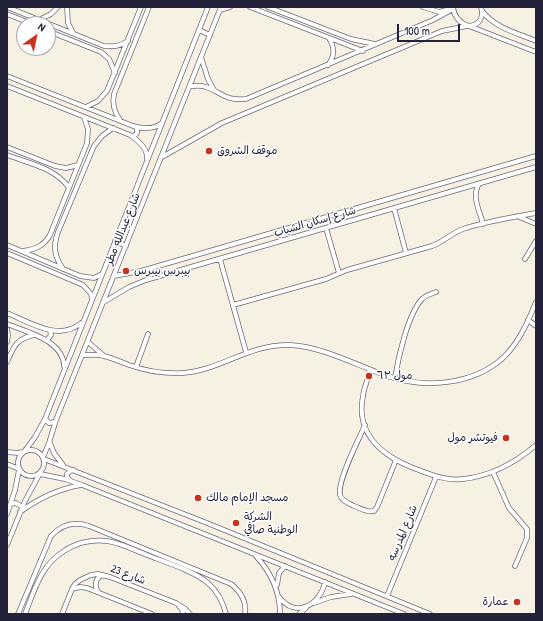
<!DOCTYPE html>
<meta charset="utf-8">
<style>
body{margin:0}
#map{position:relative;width:543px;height:621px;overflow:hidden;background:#f7f1e3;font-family:"Patrick Hand",sans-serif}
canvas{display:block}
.frame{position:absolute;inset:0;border:8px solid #22223b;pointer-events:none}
.north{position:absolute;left:16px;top:16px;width:40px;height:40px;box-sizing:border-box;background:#fff;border:1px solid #a7a7b1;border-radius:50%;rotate:33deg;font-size:11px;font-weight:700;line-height:16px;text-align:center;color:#22223b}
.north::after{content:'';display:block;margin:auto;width:14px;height:18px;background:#c8321e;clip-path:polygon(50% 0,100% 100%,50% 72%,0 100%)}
.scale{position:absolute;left:397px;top:24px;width:63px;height:18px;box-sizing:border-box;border:2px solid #22223b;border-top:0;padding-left:5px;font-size:12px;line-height:14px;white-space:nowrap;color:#22223b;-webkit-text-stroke:3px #fff;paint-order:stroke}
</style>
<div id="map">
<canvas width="543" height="621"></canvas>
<div class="frame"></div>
<div class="north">N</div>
<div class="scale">100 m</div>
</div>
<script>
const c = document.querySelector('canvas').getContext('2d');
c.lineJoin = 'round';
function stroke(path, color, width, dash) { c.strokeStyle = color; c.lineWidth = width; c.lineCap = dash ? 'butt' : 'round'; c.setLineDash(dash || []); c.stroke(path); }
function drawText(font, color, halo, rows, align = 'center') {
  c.font = font + ' "Patrick Hand","Playpen Sans Arabic",sans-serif'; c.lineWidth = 3; c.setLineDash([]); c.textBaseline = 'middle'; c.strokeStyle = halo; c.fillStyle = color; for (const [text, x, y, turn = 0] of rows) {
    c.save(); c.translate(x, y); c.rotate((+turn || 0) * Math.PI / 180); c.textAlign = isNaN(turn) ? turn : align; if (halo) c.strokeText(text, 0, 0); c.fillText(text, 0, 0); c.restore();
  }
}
const minor = new Path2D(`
 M7,7L104,46C114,47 120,46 128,41
 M67,7L68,23L73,33
 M250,7L363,51
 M268,7L351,39L375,44
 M423,7L439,12L450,9
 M453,7C454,17 460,23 469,26C480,25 484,17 481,7
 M220,10L230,7
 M482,11C495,28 517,33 536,41
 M7,14L32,24
 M39,20L51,14L58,7
 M469,26L536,52
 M199,30L210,35
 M48,31L101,52L109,59L115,73
 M201,57L208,79L214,90
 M328,65C335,56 335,48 329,38
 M7,76L133,126C143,129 154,129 162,123
 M7,86L130,135C138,140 148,149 147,159
 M190,86C195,86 201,85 206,87C223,93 225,101 246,99L433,20L453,9
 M86,107L98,101L107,91L141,7
 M120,120C114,112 112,104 114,94L149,7
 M133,137L137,133V127
 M7,147L55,166L66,168L78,165
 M7,155C28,163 56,168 69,188
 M162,157L222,123L442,31L467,26
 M479,184C471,196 480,212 483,224
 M394,208L406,253
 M517,216L536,224
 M326,228L339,273
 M115,241L126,246
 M7,245L80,276L94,278L102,274
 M21,251C34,250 43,247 50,235L87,143L88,129L84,117
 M7,253L83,285L91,294L92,298
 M220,259L246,352
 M525,259L536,241
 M63,269C54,256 53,246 58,232L94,146L102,136L113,128
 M114,276L141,271L536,156
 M104,302L129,287L146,280L536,167
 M233,305L326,279L347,270L432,246C443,242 452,233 463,229C484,222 514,217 536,213
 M7,313C29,322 59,342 81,323
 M528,320L536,326
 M7,324C27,332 63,340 64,366
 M7,329L8,335L7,342
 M47,340L51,335L50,331
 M88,342L103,355
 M83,355C89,355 97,354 104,356C112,358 121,362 129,365C146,371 165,374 183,373C222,370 248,344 290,345C324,347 356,365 387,376C425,389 474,385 504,357C519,342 528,322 536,302
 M7,362C14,346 16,339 34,335
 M136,367L148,334
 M371,370C368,378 364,387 363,396C355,435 384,457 416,469C432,475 446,481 463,479C491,476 515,463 536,445
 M395,378C398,358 408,314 422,299C426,295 431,294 436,292
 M45,419L49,423L55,422
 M365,425C359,439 337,481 340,495C342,501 348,503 354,506C360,508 367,513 374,511L377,507L396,460
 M50,443L54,453L63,465
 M18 463a13 13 0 1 1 26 0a13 13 0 1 1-26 0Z
 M7,452L18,453L23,452
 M24,452L35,437L45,419L208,7
 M43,457L49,443L56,420L221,7
 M44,459L207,523L430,614
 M7,464L19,469
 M493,472L509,508L527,529V538L515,566
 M40,474L65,479L82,485L404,614
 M70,480L67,478V474L70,471L74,470
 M11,504L16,503L22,507
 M20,512C39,498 58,489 81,485
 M7,514L15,490L19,470
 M7,545L25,501L39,475
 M255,555C271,572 280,590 280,614
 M277,585L279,573L285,566
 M72,589L80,587L87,588L152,614
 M98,592C94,585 95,578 103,575
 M387,596L436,477
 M279,597C296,619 320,605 325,582
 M314,603L331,597L351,594
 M179,606L182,609L183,614
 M18,614L51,536C62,524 74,521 89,526L231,584C241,592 247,601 245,614
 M25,614C34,591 41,565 64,551C76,543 92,539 107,541C121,543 134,550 147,555C165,562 194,571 208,583C217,591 223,602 226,614
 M62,614L72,589L75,584L80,580L91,575L98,574L110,577L176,603L184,608L190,614
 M299,614L306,608`);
const markers = [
 [209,151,4,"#c8321e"],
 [126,271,4,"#c8321e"],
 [369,376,4,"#c8321e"],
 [506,438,4,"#c8321e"],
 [198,498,4,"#c8321e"],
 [236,523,4,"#c8321e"],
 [517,602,4,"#c8321e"]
];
const poiNames = [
 ["موقف الشروق",217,151],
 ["بيبرس بيبرس",134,271],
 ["مول ٦٣",377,376],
 ["فيوتشر مول",498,438,"right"],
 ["مسجد الإمام مالك",206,498],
 ["الشركة",244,517],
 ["الوطنية صافي",244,530],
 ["عمارة",509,602,"right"]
];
const streetNames = [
 ["شارع إسكان الشباب",315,222,-16],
 ["شارع عبدالله مطر",123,229,-68],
 ["شارع المدرسه",403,533,-67],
 ["شارع 23",128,575,21]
];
stroke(minor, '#6d6a76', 5.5);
stroke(minor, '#fff', 4);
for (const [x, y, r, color] of markers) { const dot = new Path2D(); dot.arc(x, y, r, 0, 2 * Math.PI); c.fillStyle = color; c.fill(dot); stroke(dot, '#fff', 1.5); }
drawText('11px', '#22223b', '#fff', poiNames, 'left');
drawText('11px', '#22223b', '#fff', streetNames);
</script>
